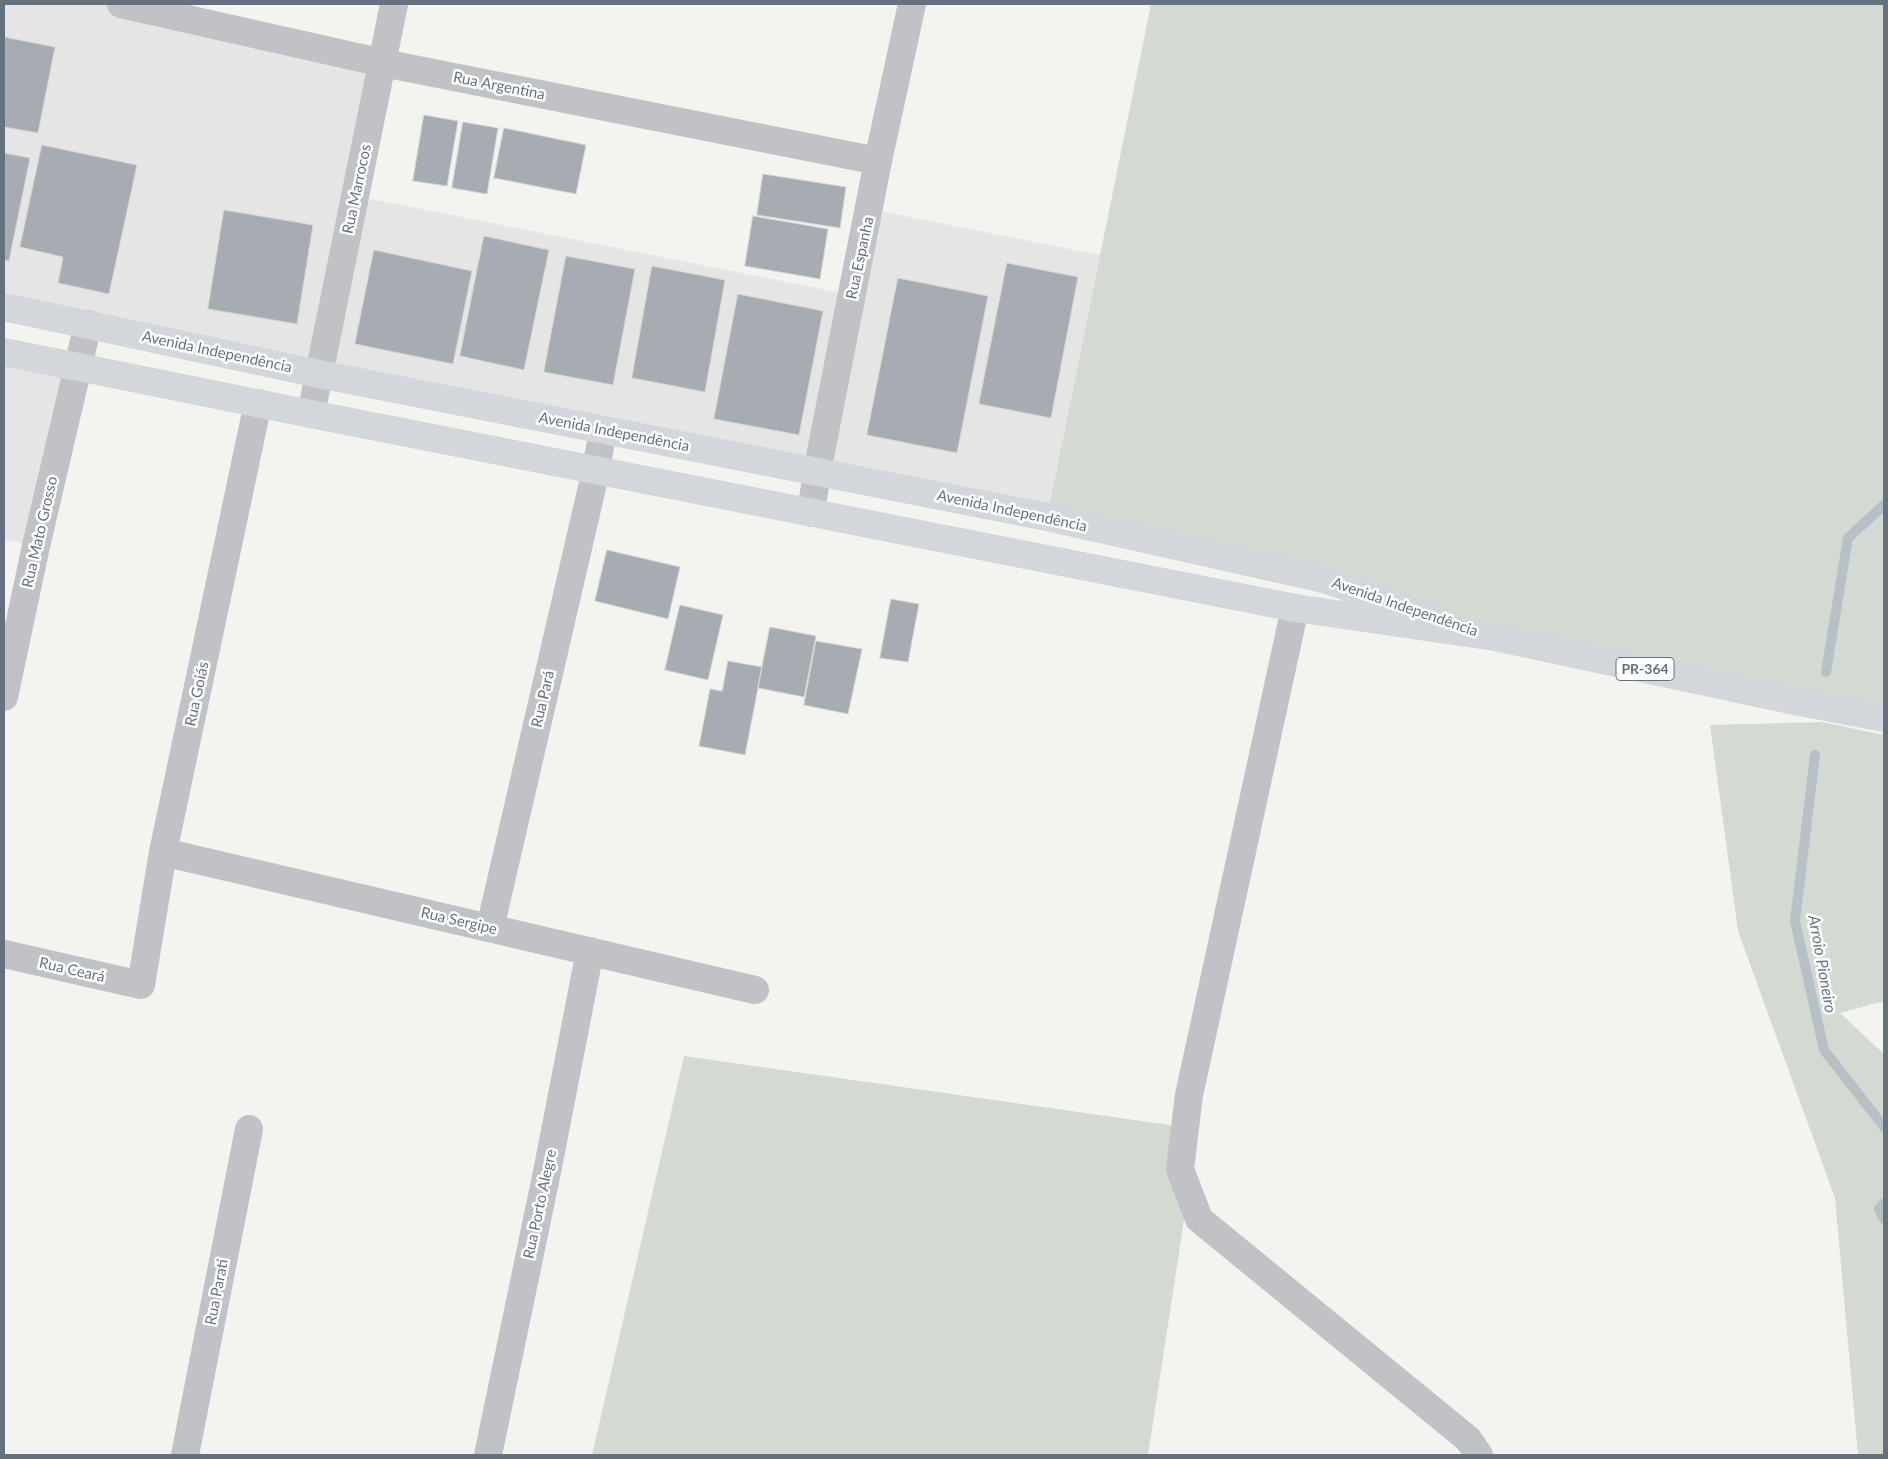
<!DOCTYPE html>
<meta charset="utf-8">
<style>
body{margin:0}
#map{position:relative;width:1888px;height:1459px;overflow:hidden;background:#f3f4f0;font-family:Lato,sans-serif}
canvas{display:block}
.frame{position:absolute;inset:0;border:5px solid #66717f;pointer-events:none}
</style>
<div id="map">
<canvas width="1888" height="1459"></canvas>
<div class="frame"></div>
</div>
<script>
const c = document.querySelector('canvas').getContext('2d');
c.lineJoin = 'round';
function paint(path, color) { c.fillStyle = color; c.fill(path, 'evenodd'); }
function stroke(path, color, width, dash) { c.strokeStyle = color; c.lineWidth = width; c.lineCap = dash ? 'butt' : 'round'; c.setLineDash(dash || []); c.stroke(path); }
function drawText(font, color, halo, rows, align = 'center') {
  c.font = font + ' Lato,sans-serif'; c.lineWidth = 5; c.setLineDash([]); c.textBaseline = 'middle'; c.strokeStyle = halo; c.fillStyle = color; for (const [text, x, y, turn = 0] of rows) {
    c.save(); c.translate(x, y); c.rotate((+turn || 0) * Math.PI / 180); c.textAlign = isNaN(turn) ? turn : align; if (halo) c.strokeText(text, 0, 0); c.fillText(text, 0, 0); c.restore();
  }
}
const built = new Path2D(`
 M4,4H121L383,63L356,196L852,295L870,209L1100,255L1047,517L4,307Z
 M4,352L78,367L36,546L4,540Z`);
const green = new Path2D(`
 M1151,4H1884V718L1495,637L1047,517Z
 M1822,722L1884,735V1001L1840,1013L1884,1054V1455H1858L1835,1198L1738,931L1710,725Z
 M684,1056L1198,1129L1148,1455H592Z`);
const stream = new Path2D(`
 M1826,672L1848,538L1884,505
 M1815,755L1795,921L1824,1050L1884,1127
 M1884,1203L1879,1209L1884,1219`);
const building = new Path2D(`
 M4,37L55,47L38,133L4,127Z
 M424,115L458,121L447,186L413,181Z
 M463,122L498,128L487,194L452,188Z
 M504,128L586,145L576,194L494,178Z
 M42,145L137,165L109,294L58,283L63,257L20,247Z
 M4,153L30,158L9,261L4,260Z
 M763,174L846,187L840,228L757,215Z
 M224,210L313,225L297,324L208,309Z
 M753,216L828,229L820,279L745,266Z
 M484,236L549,250L524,370L460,356Z
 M374,250L472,271L453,364L355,344Z
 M566,256L635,269L613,385L544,372Z
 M1007,263L1078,277L1051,418L979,404Z
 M652,266L725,280L705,392L632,378Z
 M898,278L988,296L957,453L867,435Z
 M738,294L823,311L799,435L714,419Z
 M607,550L680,567L668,619L595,601Z
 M891,599L919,604L908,662L880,658Z
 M680,605L723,615L708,680L665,670Z
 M770,627L816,636L804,697L758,688Z
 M816,641L862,649L848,714L804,705Z
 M728,661L762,667L745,755L699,746L710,689L722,691Z`);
const street = new Path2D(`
 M121,4L383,63L878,161
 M311,414L394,4
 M811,513L817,472L878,161L912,4
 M1295,608L1189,1095L1180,1169L1199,1219L1468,1439L1479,1455
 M4,697L36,546L88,324
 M163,852L755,990
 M490,928L596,470L603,430
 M4,954L141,985L163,852L258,403
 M185,1455L249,1129
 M488,1455L548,1167L590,951`);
const primary = new Path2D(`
 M4,307L319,374L1047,517L1324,579L1429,615
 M4,352L311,414L1295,608L1495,637L1795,701L1884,718`);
const shields = [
 [1645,669,58]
];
const shieldNames = [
 ["PR-364",1645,669]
];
const streetNames = [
 ["Rua Argentina",499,86,11],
 ["Rua Marrocos",357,189,-78],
 ["Rua Espanha",860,258,-78],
 ["Avenida Independência",217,352,12],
 ["Avenida Independência",614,432,11],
 ["Avenida Independência",1012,511,12],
 ["Rua Mato Grosso",40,532,-77],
 ["Avenida Independência",1405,607,19],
 ["Rua Goiás",197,694,-78],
 ["Rua Pará",543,699,-77],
 ["Rua Sergipe",459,921,13],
 ["Rua Ceará",72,970,13],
 ["Rua Porto Alegre",540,1204,-78],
 ["Rua Parati",217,1292,-79]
];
const waterNames = [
 ["Arroio Pioneiro",1822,964,80]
];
paint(built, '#e4e5e4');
paint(green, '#d4dad2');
stroke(stream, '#b7c0c5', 10);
paint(building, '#a6acb2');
stroke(building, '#d5d5d3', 1);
stroke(street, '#c0c2c6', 28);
stroke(primary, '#d3d7db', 28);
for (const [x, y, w] of shields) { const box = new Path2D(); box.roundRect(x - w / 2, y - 11.5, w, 23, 4); c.fillStyle = '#fff'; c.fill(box); stroke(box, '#66717f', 1); }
drawText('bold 14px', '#66717f', null, shieldNames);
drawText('15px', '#66717f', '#fff', streetNames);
drawText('italic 16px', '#667883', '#fff', waterNames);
</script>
